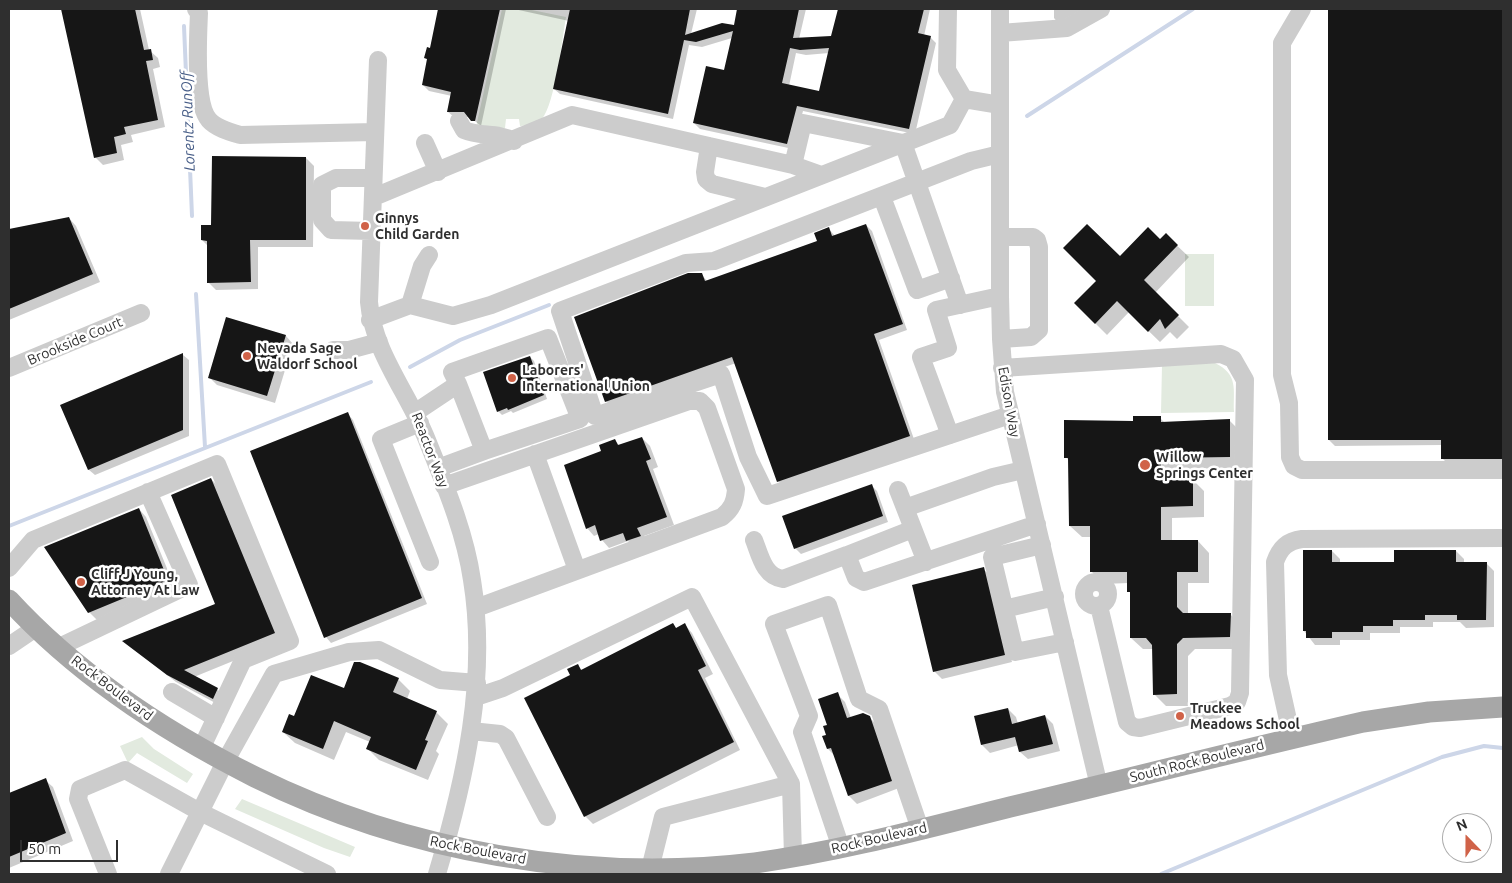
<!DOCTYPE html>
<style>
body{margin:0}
#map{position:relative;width:1512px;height:883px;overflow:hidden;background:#fff;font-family:Ubuntu,sans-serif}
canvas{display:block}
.frame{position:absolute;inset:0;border:10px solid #2f2f2f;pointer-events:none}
.north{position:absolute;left:1442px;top:813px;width:50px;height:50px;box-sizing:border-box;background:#fff;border:1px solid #acacac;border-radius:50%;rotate:338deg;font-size:14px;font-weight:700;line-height:20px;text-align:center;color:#2f2f2f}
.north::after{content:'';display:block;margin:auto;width:18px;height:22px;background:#d06248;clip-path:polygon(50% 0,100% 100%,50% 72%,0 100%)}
.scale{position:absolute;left:20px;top:840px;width:98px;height:22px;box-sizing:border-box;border:2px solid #2f2f2f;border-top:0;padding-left:6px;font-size:15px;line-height:18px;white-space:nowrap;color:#2f2f2f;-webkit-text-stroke:4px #fff;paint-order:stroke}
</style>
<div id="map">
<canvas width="1512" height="883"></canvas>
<div class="frame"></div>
<div class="north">N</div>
<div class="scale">50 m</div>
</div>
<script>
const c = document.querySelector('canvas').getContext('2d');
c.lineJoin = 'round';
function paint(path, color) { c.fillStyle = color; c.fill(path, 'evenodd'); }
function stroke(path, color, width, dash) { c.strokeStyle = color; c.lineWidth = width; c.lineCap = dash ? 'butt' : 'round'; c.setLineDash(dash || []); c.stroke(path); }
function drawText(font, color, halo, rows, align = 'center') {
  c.font = font + ' Ubuntu,sans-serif'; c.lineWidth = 5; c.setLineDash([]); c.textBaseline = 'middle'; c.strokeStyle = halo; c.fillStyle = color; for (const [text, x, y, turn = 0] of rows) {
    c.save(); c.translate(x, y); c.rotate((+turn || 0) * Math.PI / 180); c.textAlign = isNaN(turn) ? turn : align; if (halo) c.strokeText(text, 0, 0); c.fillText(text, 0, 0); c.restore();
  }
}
const green = new Path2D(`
 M502,9H527L566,17C562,41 555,103 542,119C537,125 527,125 520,126L519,119H506L505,128L482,131L476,127Z
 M1185,254H1214V306H1185Z
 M1215,363C1239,375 1233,389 1234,412L1161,413L1162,365Z
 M142,737L154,749L193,774L187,783L137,753L128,763L120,746Z
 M242,799L355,847L350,857L324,848L235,809Z`);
const shadow = new Path2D(`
 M63,9H140L149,50L158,58L160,67L153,69L165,127L131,135L133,142L121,145L124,160L103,165L95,157Z
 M439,9H506L481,126L470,117H454L448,112L452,96L429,91L423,85L428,61L426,58L430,50Z
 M514,9H697L691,34L735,27L738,9H806L799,39L832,37L839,9H930L924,36L930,37L936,43L915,134L803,111L793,149L700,129L694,123L725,71L732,38L702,47L689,45L673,119L560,94L554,89L569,21ZM796,53L806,55L829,53L820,93L789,86Z
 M1054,9H1093L1059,24L1054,18Z
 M1329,9H1503V464H1448L1442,458V445L1335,446L1329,440Z
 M306,158L314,166L313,247H258V289L216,290L208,282V246L202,240L213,227Z
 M69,218L76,226L100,282L9,320V230Z
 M866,225L872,231L907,330L879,340L915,442L784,487L778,481L736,363L612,407L606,401L701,274L708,282L819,241L829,229L835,236Z
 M1166,235L1189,257L1155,293L1189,327L1177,339L1170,332L1160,342L1129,312L1107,335L1075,303L1120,258L1160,241Z
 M286,336L293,344L275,403L217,385L209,377Z
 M183,355L189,360V436L95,475L89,470L62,405Z
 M530,357L534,361L547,399L513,413L511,411L502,415L498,411Z
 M348,414L353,420L427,604L331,643L326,637Z
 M1160,418L1165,423L1229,420L1241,432V468L1172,469V480L1192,479L1204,491V517L1172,518V542L1198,541L1209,553V583H1188V614H1230L1242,626L1241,649H1195L1188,656V706H1166L1154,694V649H1143L1131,638V594L1129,591V583L1103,584L1092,572L1091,537H1082L1070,526V462L1066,457L1134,423Z
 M642,438L650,446L658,467L653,469L674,525L644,536L647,544L635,548L628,541L609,548L602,540L599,534L594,536L587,528L603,452L615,441L620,446Z
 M211,479L219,487L282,641L194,677L217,689L225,697L221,706L176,682L132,648L216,605Z
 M871,485L877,491L888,522L801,554L795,548Z
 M139,509L146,517L175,588L97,620L89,612Z
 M1332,551L1340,559V563H1395L1456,551L1464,559V563H1486L1494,571V627L1466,628L1460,622H1433V627H1400V633H1370V640H1340V645H1315L1304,631Z
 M983,569L991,576L1012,662L942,679L934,671Z
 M685,625L692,633L713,674L705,678L740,750L593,824L585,816L572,675L577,665L583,671Z
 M398,679L410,691L407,699L436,712L448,724L436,751L439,754L428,780L379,760L367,748L370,742L346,732L334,760L295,743L283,732L295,717L344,690Z
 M837,694L845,702L851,718H870L878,726L899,788L857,804L849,796L834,755L828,749L829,726Z
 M1008,709L1016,717L1018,724L1045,716L1053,724L1060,751L1028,759L1020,752L1019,745L990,753L982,745L975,717Z
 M45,780L53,787L73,841L9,868V795Z`);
const stream = new Path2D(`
 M184,26L192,216
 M1027,116L1193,9
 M196,294L205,447
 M410,367L460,340L549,305
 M9,526L371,382
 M1161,874L1442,757L1484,746L1503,748`);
const building = new Path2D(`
 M61,9H135L144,50L151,49L153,60L146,61L158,120L124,127L126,134L114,137L117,153L94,158Z
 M438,9H500L475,121H471L464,112H447L451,92L422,85L427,59L424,58L427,47L430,48Z
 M570,9H690L685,35L722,23L734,25L737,9H799L793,38L831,36L838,9H924L918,33L931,36L909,129L797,106L787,144L693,123L706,66L724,70L733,31L696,42L684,40L668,114L553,89ZM790,48L800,50L829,48L819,91L782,83Z
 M1328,9H1503V459H1441V440H1328Z
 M212,156L306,157V240H250L251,282L207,283V241L201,240V225H211Z
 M69,217L93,274L9,309V229Z
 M866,224L903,324L874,334L910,436L777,482L732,357L605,402L574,317L688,273H702L705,281L817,241L814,233L829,227L832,236Z
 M1087,224L1120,256L1148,227L1160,239L1166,233L1178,245L1144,280L1179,315L1165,329L1160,319L1148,332L1117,301L1095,324L1074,303L1096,281L1063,248Z
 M226,317L286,335L267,396L208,378Z
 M183,353V430L88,470L60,405Z
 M530,356L544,395L508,410L507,408L497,412L483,372Z
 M348,412L422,598L324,638L250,451Z
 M1133,416H1161V422L1230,419V457L1161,458V479L1193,478V506L1161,507V540H1198V572H1177V607L1183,613H1231L1230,637L1183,638L1177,644V694L1153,695L1152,645L1146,638H1130V592H1127V572H1090V526H1069L1068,458H1064V420L1133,421Z
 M642,437L651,459L646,461L667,517L637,528L641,536L626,541L623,533L600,541L595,525L586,529L564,465L601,451L599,445L615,439L618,445Z
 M211,478L275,633L184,670L218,688L213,699L167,675L122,641L215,604L171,495Z
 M872,484L883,516L794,549L782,516Z
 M139,508L168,580L88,613L44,547Z
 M1303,550H1332V562H1394V550H1456V562H1487L1486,620H1457V615H1425V620H1393V626H1363V632H1332V638H1306V631H1303Z
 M984,567L1005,655L933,672L912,585Z
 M673,623L676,628L685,623L706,666L698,670L734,742L584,817L524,698L570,675L567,669L578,664L581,670Z
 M354,662H360L399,678L393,692L437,711L425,740L428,741L416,770L366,749L371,737L334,721L323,749L282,732L289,714L294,716L311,675L344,688Z
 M838,692L847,718L863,713L870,716L892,781L848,796L831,748L827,749L822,736L826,735L823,726L827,725L818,699Z
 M1008,708L1012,724L1045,715L1053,744L1019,752L1015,737L981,745L974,716Z
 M46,778L66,833L9,857V793Z`);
const minor = new Path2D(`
 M196,9L199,13C198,37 194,103 209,120C216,128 230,132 240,135L374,132
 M948,9L947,70L964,99L1000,105
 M1000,9V296L1001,339L1005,392L1099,786
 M1302,9L1282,43V375L1289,403L1290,457L1294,466L1302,470H1503
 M1000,33L1067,28L1101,9
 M378,60L369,302C373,352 409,394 427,440C445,485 465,532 472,580C488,678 465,780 437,874
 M459,121L464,130C480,137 497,132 514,141
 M425,143L438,172
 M709,146L705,172L706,179L712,184L765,197
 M1000,154L971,161L714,261L686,263L560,311L595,416L721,374L748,457L767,496L1010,415
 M793,165L803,123L903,143L960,305
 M374,197L572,115L793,165L821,175
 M882,197L917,290L951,278
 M372,231L331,230L322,220V185L336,178H373
 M1000,237H1033L1037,240L1039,247V330L1031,337L1001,339
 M410,305L453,316L491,305L950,125L964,99
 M370,320L410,305L422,266L429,255
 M333,350H349L379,342
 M9,368L141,313
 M1002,368L1221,354L1233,359L1245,380L1240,693L1237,702L1230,706L1140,728L1133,727L1127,722L1099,606
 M458,384L452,372L548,338L580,419L484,451
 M416,412L458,384L484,451L438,468
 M420,423L381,439L430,562
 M950,435L921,357L948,348L936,310L1000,296
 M535,454L577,570
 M444,486L689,401H700L707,408L736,489C735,502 732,509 722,517L476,608
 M898,490L926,562
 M905,508L993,477L1023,470
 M754,540C760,555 764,577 783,579L847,555L856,578L864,582L1037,524
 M1042,545L992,557L1015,652L1065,642
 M847,555L913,529
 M9,568L33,540L217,464L290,641L243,660L201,749
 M1084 594a12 12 0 1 1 24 0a12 12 0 1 1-24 0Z
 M1004,609L1055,597
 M9,646L37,627
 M59,647L189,585L148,492
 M172,692L216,718
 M476,697L503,688L692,597L791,784L793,857
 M471,731L500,734L506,738L547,817
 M1292,738L1278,675L1275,562C1280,548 1287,541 1302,539L1503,538
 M841,848L802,732L809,716L774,624L828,605L859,699L879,709L920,829
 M650,869L663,817L791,784
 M108,874L78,799L80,789L125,770L200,812L169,874
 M327,874L200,812L225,762L274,674L349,652L379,650L440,680L477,683`);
const major = new Path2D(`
 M9,600C77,674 165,732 255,777C407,852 586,883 755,863C842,851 926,828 1010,807C1128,779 1245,749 1363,722L1429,712L1503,707`);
const markers = [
 [365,226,5,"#d06248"],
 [247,356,5,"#d06248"],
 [512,378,5,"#d06248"],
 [1145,465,6,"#d06248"],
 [81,582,5,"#d06248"],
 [1180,716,5,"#d06248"]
];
const poiNames = [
 ["Ginnys",375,218],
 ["Child Garden",375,234],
 ["Nevada Sage",257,348],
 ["Waldorf School",257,364],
 ["Laborers'",522,370],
 ["International Union",522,386],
 ["Willow",1156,457],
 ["Springs Center",1156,473],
 ["Cliff J Young,",91,574],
 ["Attorney At Law",91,590],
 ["Truckee",1190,708],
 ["Meadows School",1190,724]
];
const streetNames = [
 ["Brookside Court",75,341,-23],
 ["Edison Way",1009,402,80],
 ["Reactor Way",430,450,69],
 ["Rock Boulevard",112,688,37],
 ["South Rock Boulevard",1197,761,-14],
 ["Rock Boulevard",879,838,-13],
 ["Rock Boulevard",478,850,11]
];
const waterNames = [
 ["Lorentz RunOff",188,121,-92]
];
paint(green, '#e2eadf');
paint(shadow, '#0003');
stroke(stream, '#cdd6e8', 4);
paint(building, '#161616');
stroke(minor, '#ccc', 18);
stroke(major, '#a7a7a7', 21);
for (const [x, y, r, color] of markers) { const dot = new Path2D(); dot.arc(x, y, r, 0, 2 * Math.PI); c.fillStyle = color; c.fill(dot); stroke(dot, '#fff', 2); }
drawText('bold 14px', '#2f2f2f', '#fff', poiNames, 'left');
drawText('14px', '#2f2f2f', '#fff', streetNames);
drawText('italic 15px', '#475d87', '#fff', waterNames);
</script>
